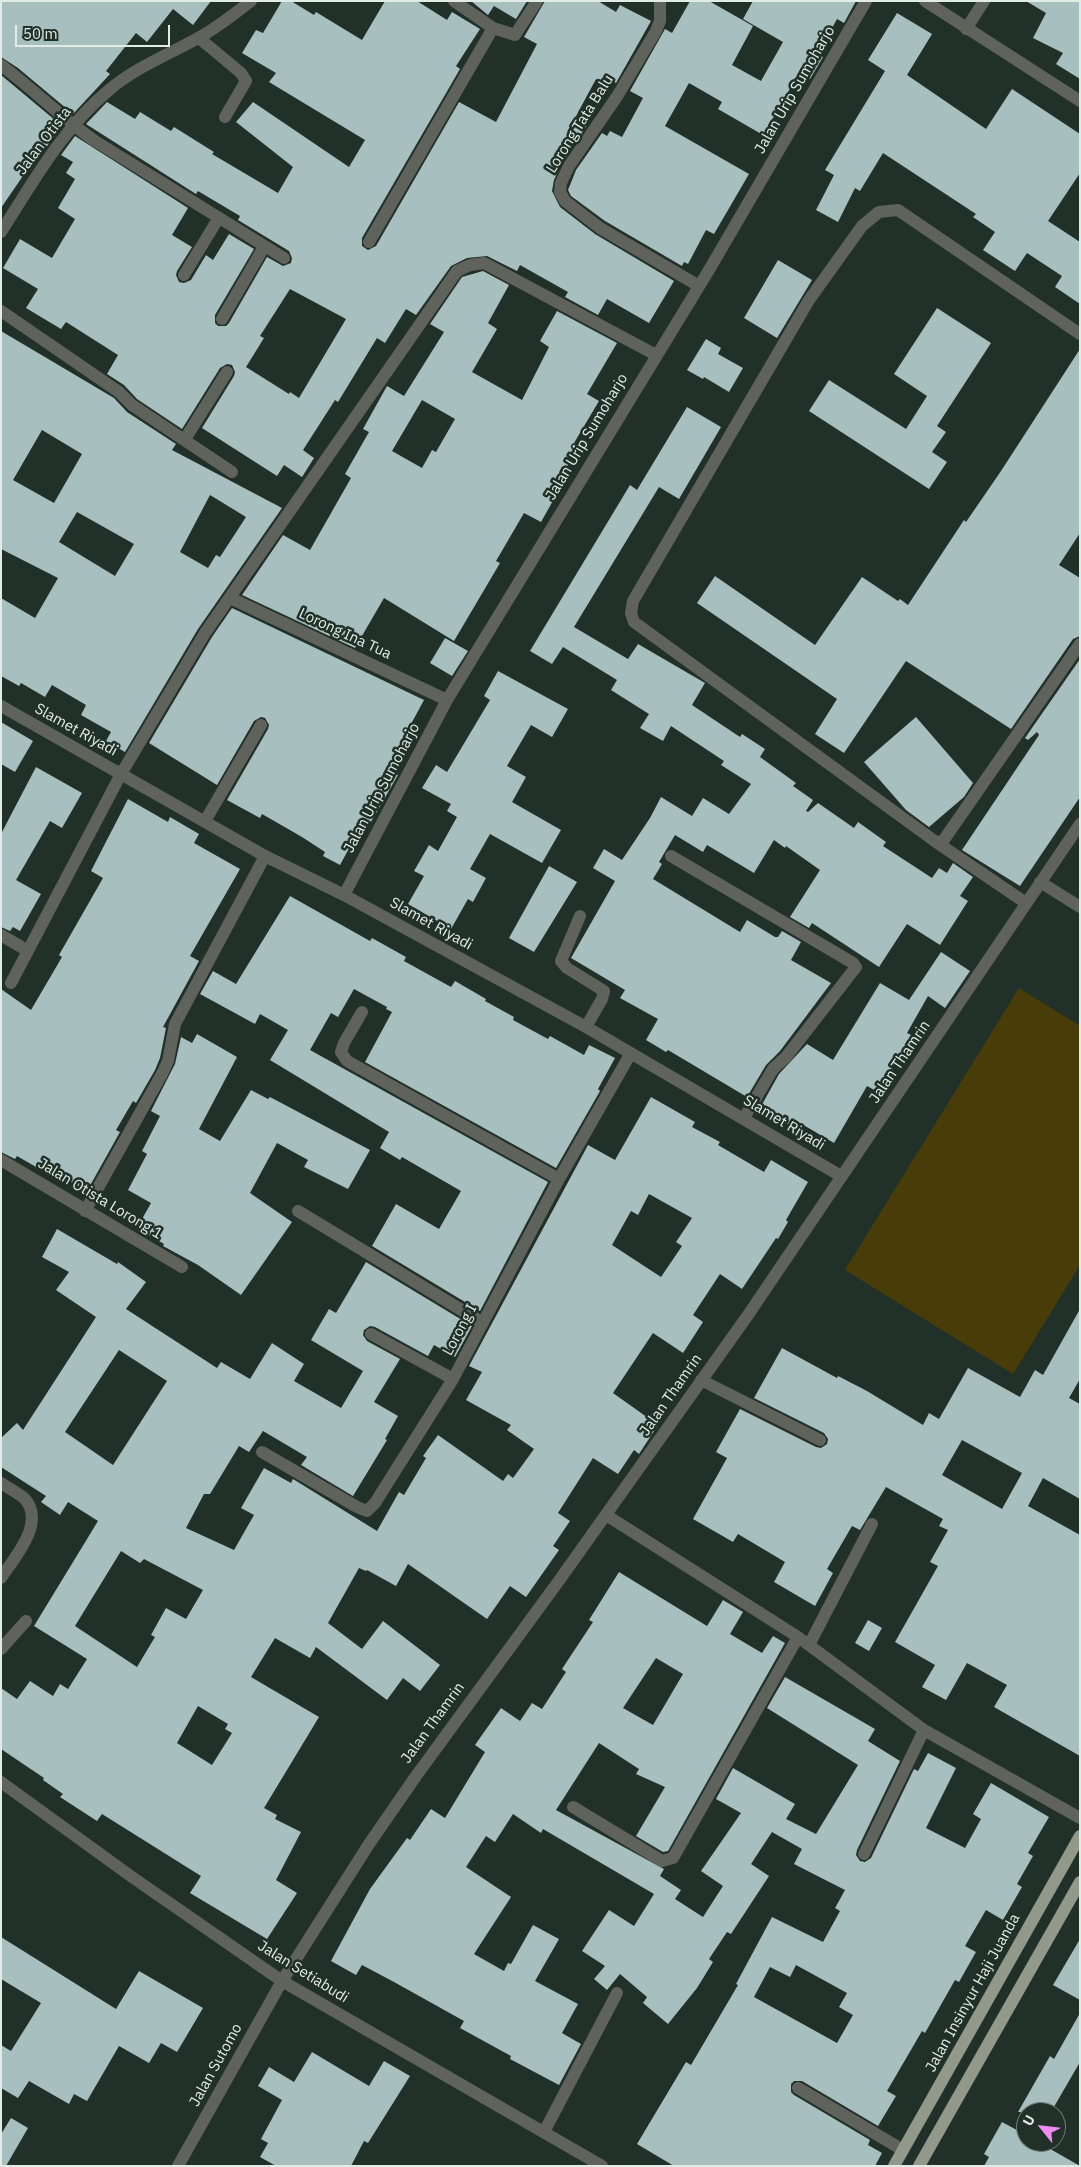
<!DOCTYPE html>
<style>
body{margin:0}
#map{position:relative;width:1081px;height:2167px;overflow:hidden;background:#213129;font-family:"IBM Plex Sans",sans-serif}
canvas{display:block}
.frame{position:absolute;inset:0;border:2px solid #e2ece7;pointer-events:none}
.north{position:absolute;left:1016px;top:2102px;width:50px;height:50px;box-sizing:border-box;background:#213129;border:1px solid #6e7c75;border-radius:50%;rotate:299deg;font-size:14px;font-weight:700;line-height:20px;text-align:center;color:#e2ece7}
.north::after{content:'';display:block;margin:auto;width:18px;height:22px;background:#f28af3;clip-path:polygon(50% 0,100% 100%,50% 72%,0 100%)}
.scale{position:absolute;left:15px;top:25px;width:155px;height:22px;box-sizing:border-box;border:2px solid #e2ece7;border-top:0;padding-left:6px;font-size:15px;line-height:18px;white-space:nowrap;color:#e2ece7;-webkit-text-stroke:4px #213129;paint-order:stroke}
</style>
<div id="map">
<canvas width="1081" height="2167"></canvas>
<div class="frame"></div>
<div class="north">U</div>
<div class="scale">50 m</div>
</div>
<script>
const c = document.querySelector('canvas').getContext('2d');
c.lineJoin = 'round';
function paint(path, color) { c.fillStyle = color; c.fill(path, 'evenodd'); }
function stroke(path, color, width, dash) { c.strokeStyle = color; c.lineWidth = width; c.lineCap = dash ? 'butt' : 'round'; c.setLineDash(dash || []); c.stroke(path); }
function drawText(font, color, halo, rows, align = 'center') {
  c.font = font + ' "IBM Plex Sans",sans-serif'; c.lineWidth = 5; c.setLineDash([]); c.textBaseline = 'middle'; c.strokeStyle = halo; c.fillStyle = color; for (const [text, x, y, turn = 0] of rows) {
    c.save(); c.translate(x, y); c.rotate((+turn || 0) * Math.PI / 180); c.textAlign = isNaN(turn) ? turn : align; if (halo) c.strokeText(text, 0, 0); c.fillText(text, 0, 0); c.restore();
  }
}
const green = new Path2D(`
 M1019,988L1080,1026V1265L1013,1374L845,1270Z`);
const building = new Path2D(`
 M1,1H211L193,25L173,9L147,42L136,33L106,71L110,74L73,114L18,68L1,57Z
 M282,1H291L314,15L316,12L362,40L385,1H417L447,20L452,12L480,29L456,66L460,69L362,238V246L368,250L376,246L459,102L496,122L537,44L524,37L545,1H598L616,12L620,5L651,21L616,83L613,81L611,86L596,79L575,118L587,125L562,163L554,180L552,191L560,207L595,234L674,281L649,323L607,299L598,315L565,297L568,292L520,265L517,271L487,256L467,258L451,266L416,315L406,309L385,343L377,338L338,402L335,400L303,450L314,458L302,477L284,465L277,476L202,428L234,376L235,372L232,365L227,364L220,368L182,429L137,399L124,385L107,374L118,355L66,322L61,329L26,308L38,289L3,268L20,239L52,258L75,219L58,208L75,179L66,173L73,162L61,155L75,136L188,208L172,235L192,247L177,271L176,275L179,282L184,283L191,280L206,255L213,260L229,234L254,249L215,315V323L218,326H226L229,323L267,257L283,266L291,263L292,258L289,251L238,220L240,216L198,191L196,194L86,124L107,102L135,119L140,112L171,131L174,127L214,152L212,154L278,193L293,167L236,122L253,102L349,167L365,140L269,82L276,73L242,53L256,30L263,33ZM290,289L346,319L299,398L290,392L289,394L246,367L264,338L260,336Z
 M471,1H527L516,19L494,6L488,15Z
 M690,1H709L753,26L732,65L761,81L783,42L743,19L753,1H856L844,23L837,19L818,54L823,57L810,79L799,73L763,135L718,109L722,102L689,83L665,126L749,174L714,234L706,230L688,264L684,262L682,266L605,221L571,196L568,190L576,170L602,133L607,136L610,131L622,137L643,98L630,91L665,29L672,33Z
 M1026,1H1080V79L1056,64L1063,53L1033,38L1046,13Z
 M897,13L932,34L907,75L986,129L1012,89L1080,134V173L1048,221L1080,242V304L1055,287L1062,276L1027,253L1015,271L983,250L995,232L973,217L976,214L883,153L860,191L855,188L838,222L816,210L834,175L825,170L885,71L868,60Z
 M1,75L62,126L47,146L44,145L1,208Z
 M778,260L812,280L777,338L744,318Z
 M483,271L509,285L488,323L497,329L472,372L522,400L549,347L540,341L557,311L617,343L587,394L599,401L574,443L579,446L555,488L559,490L541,522L524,513L496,561L500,563L454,641L384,598L355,648L242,595L283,535L310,550L351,478L345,474L369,432L363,429L387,386L404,396L444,332L430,324L462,277ZM422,400L455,419L436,452L432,450L422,468L392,451Z
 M937,308L991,343L937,426L946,432L932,452L947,462L929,489L809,411L829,380L906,429L927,396L894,374Z
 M1,331L114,398L127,412L176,444L172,450L282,508L198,629L125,752L106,741L111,732L81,715L86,705L52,685L45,697L21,683L19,686L1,676V598L35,618L58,578L1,549ZM42,430L82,454L54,503L13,480ZM210,495L246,517L220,557L216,555L208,568L180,552ZM77,512L134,544L115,576L59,542Z
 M706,339L721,348L718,354L743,368L729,392L704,377L703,379L687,370Z
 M1080,349V533L1059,565L1080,578V636L1073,639L1011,729L906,661L844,753L815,734L837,699L697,603L715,576L815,645L862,577L898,601L900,599L908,605L964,520L966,522L1001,471Z
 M687,407L721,427L679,499L659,487L574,627L628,659L638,644L705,683L692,705L740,737L742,734L765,749L760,757L796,783L793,786L813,800L806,811L808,812L818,803L854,828L858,822L886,842L883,846L932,878L939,868L947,873L953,863L973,877L960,896L968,901L940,945L907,924L879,967L812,923L809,928L790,917L820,870L786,846L785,848L774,840L754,873L707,845L703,852L675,835L659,862L662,864L653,879L740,932L747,920L775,937H778L782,931L801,942L791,960L831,983L780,1051L766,1065L747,1097L668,1050L666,1052L646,1040L658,1019L620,998L625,990L571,958L615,881L593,868L604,849L622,860L650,818L661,797L692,816L703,798L729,814L751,784L721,765L724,761L671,726L663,741L640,728L649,714L611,690L617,680L563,647L552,664L530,651L630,485L637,490Z
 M232,608L424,700L397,750L403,753L392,772L398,775L357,846L352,843L340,865L323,856L325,852L302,837L262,814L260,818L227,800L268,729L269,725L265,718L261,717L254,721L217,785L149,743L212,637Z
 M445,638L468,651L452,676L430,663Z
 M1080,659V797L1020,886L962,850L1039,735L1037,732L1028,740L1025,738Z
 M498,671L568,709L552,737L531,725L507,766L526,777L512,802L561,830L542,863L490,834L470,869L486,878L473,902L468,899L451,929L408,904L424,876L414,871L429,845L438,851L457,817L447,811L451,804L422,788L436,765L447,772L490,700L484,696Z
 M916,717L973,783L964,797L929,827L906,810L864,762Z
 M1,722L33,741L15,772L1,764Z
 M36,767L82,793L62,828L50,821L16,880L41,894L20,931L13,927L10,931L1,927V834Z
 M128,799L168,822L170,817L199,834L194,843L240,869L190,956L199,961L163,1027L166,1028L160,1058L155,1070L136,1103L133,1101L116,1130L120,1132L87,1191L52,1171L50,1175L17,1156L15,1159L1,1152V989L31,1010L62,957L59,955L103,878L91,871Z
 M549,866L577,882L534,952L509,938Z
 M290,896L370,941L372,938L406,957L404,961L451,987L455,981L486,999L485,1001L514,1017L513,1020L548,1039L550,1036L584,1055L589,1045L615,1058L598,1089L600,1091L556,1168L365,1062L392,1012L386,1009L387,1007L354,989L338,1017L331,1013L310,1050L548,1182L480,1311L372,1246L396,1204L439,1229L461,1191L402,1157L400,1160L380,1148L389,1132L270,1060L288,1030L260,1014L255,1024L200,994L213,971L236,984Z
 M941,952L970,971L945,1008L928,996L907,1033L911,1035L878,1092L867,1086L834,1143L795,1120L791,1126L760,1108L779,1074L807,1044L833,1060L880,983L909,1000Z
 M197,1034L237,1057L199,1129L220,1141L251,1090L268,1099L270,1097L370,1150L348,1189L304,1167L308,1160L277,1143L250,1193L292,1222L241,1295L198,1265L163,1246L164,1244L137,1228L151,1203L128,1190L147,1154L142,1151L160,1116L151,1111L175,1064L181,1037L192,1043Z
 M651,1097L695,1122L692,1127L720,1142L718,1145L764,1172L771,1160L808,1182L786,1220L788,1222L778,1239L776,1238L742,1289L720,1274L693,1315L703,1322L683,1353L653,1333L613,1393L658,1425L639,1454L634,1450L618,1474L593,1458L558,1513L570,1521L553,1546L559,1550L526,1597L510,1586L487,1619L408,1564L396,1586L367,1570L366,1571L359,1568L328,1623L362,1649L383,1621L440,1665L420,1691L403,1678L387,1700L316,1647L310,1658L275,1638L251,1677L319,1717L264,1808L277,1815L275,1819L301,1832L276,1880L297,1893L267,1939L190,1893L201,1876L102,1814L97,1821L60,1797L63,1794L43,1780L44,1778L1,1749V1688L17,1699L30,1681L53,1696L60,1684L68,1689L87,1659L34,1626L98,1521L68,1502L60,1515L41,1502L46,1496L1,1467V1438L17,1423L23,1430L96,1317L56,1290L69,1272L42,1257L57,1229L117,1264L118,1262L146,1282L126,1309L217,1368L221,1362L250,1379L272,1343L304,1364L294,1381L341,1408L363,1371L311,1340L329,1309L336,1313L366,1262L472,1326L455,1357L434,1345L428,1356L375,1327L370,1326L364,1330L363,1335L367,1341L400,1359L374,1402L398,1416L385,1439L387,1440L353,1496L301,1465L307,1457L263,1431L249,1452L239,1446L210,1494H204L186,1528L234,1550L254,1515L241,1508L264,1468L291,1483L293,1479L377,1531L399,1492L404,1495L426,1458L423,1456L438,1435L503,1481L508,1474L513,1478L534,1449L507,1430L511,1425L466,1400L482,1372L469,1366L588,1145L615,1160ZM649,1194L692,1218L676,1242L682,1246L661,1277L612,1245L631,1211L638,1215ZM119,1350L167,1381L113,1465L65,1432ZM121,1551L140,1563L144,1559L203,1590L186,1619L166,1608L151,1635L155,1637L137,1667L75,1626ZM198,1706L228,1724L225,1729L232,1733L212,1765L177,1743Z
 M1080,1309V1379L1069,1398L1080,1404V1499L1043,1478L1028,1506L1080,1535V1756L994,1707L1007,1685L967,1663L946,1700L922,1687L935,1665L895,1642L938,1566L930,1562L948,1530L939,1526L943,1519L886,1487L860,1530L852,1526L827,1569L833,1573L815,1606L774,1582L785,1562L738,1534L733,1542L693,1519L727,1458L716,1452L740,1409L816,1447L821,1448L827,1444L828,1439L824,1433L754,1398L782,1348L837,1378L838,1376L867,1391L923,1425L929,1413L939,1419L968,1368L1020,1397L1035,1370L1043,1375ZM962,1440L1022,1473L1002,1509L942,1475Z
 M619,1572L707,1626L723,1600L743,1612L730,1634L762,1653L773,1636L785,1643L668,1851L663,1852L636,1836L665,1787L636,1774L639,1769L599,1743L556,1810L664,1869L660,1876L681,1890L675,1899L703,1917L723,1886L701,1871L741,1813L716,1799L733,1768L795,1804L786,1819L816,1834L858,1765L767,1708L785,1677L875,1729L868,1741L900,1761L857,1850L856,1855L860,1861L865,1862L871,1858L914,1769L918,1771L928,1753L956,1768L926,1828L965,1848L981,1819L973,1814L991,1783L1049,1817L1028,1853L1033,1856L1017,1884L1022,1887L1003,1920L986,1910L965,1946L976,1952L959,1982L955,1980L925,2033L922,2031L887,2091L896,2096L878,2126L802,2081H794L791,2084V2092L794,2095L870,2140L868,2145L882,2153L875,2166H674L637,2144L686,2062L691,2065L738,1985L736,1984L772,1917L823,1942L840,1911L835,1908L845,1890L794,1864L802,1849L772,1832L751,1864L769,1876L731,1934L727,1932L709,1959L713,1962L697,1988L668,2024L643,2003L647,1997L620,1974L607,1990L594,1979L605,1966L582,1951L609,1910L634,1926L654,1894L543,1829L541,1833L513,1814L495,1842L486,1836L466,1867L511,1897L474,1954L504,1971L508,1963L511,1964L533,1925L559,1939L535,1981L578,2004L562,2033L581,2044L559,2085L510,2059L511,2056L460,2028L464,2021L394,1982L362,1965L356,1975L331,1961L370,1889L407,1838L410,1840L431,1809L445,1818L485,1752L475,1745L501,1708L520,1721L532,1703L542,1709L566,1672L562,1669L593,1622L589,1620ZM656,1658L683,1674L653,1725L623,1708ZM796,1965L847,1993L839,2007L853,2015L837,2043L754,1997L770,1967L790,1977Z
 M868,1620L882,1628L869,1651L855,1643Z
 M1,1937L116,2009L139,1971L203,2008L177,2052L161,2043L149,2063L119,2046L87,2101L74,2094L69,2104L29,2081L18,2098L1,2088V2045L11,2051L41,2003L1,1979Z
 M1080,1939V2000L1053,1985Z
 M1080,2013V2062L1051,2112H1018L1050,2056L1054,2059Z
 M312,2052L369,2086L384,2061L410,2076L368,2143L364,2141L351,2166H276L260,2157L268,2143L261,2139L282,2100L258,2086L269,2067L294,2082Z
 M11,2118L28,2128L6,2166H1V2134Z
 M1002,2122L1026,2135V2142H1038L1080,2166H984L989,2157L984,2154Z`);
const minor = new Path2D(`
 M660,1V21L656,31L618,95L569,166L561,183L560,192L565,201L600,228L699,286
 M925,1L1080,101
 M493,28L515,35L537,1
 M966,29L984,1
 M199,38L241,73L246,81L225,117
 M1,65C33,89 62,118 95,141L284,258
 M1,232C33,182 63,128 109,90C136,67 168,55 198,38C217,28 234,14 251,1
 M369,242L493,28L454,1
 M184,275L218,219
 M1,311L119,392L132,405L232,472
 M222,319L264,247
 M1080,334L898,210L879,212L862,226L809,300L633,601L631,613L634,622L936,842L943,841L1080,644
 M185,439L227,372
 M230,598L447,700
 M1,706L265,856L344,895L586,1027L841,1176
 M205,821L261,725
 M936,842L1026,903
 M671,856L853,963L856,967L786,1057L773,1069L744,1118
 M1040,882L1080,907
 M344,895L447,700L709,270L866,1
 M580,916L561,961L567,968L604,991L602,999L586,1027
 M1,935L28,951
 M11,983L121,774L205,633L457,271L470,265L484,263L656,355
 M362,1012L344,1043L341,1052L347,1061L559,1179
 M1,1160L182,1267
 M85,1211L162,1074L168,1061L175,1024L265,856
 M298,1211L483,1323
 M371,1334L453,1379
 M701,1380L820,1440
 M262,1452L357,1507L367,1511L375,1503L453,1379L559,1179L631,1053
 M1,1483C8,1488 18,1493 24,1498C47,1522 14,1558 1,1578
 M606,1515L798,1637L924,1730L1080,1818
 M809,1645L872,1524
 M1,1649L26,1621
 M1,1782L132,1877L282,1981L602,2166
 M573,1807L662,1861L673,1858L798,1637
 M864,1854L924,1730
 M798,2088L903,2150
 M544,2132L617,1993
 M178,2166L282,1981L369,1844L416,1776L558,1582L748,1315L1080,824`);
const major = new Path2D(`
 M894,2166L1080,1836
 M919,2166L1080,1882`);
const streetNames = [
 ["Jalan Urip Sumoharjo",795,90,-60],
 ["Lorong Tata Balu",580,124,-58],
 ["Jalan Otista",44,141,-53],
 ["Jalan Urip Sumoharjo",587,437,-59],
 ["Lorong Ina Tua",345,634,25],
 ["Slamet Riyadi",76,730,29],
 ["Jalan Urip Sumoharjo",382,788,-62],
 ["Slamet Riyadi",431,924,29],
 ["Jalan Thamrin",900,1062,-56],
 ["Slamet Riyadi",784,1123,31],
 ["Jalan Otista Lorong 1",100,1199,31],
 ["Lorong I",460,1330,-62],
 ["Jalan Thamrin",671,1395,-55],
 ["Jalan Thamrin",433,1723,-54],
 ["Jalan Setiabudi",303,1972,32],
 ["Jalan Insinyur Haji Juanda",973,1993,-61],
 ["Jalan Sutomo",216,2065,-61]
];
paint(green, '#483d08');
paint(building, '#a7bfbf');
stroke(minor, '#5f635c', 12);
stroke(major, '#92998b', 12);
drawText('15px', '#e2ece7', '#213129', streetNames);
</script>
